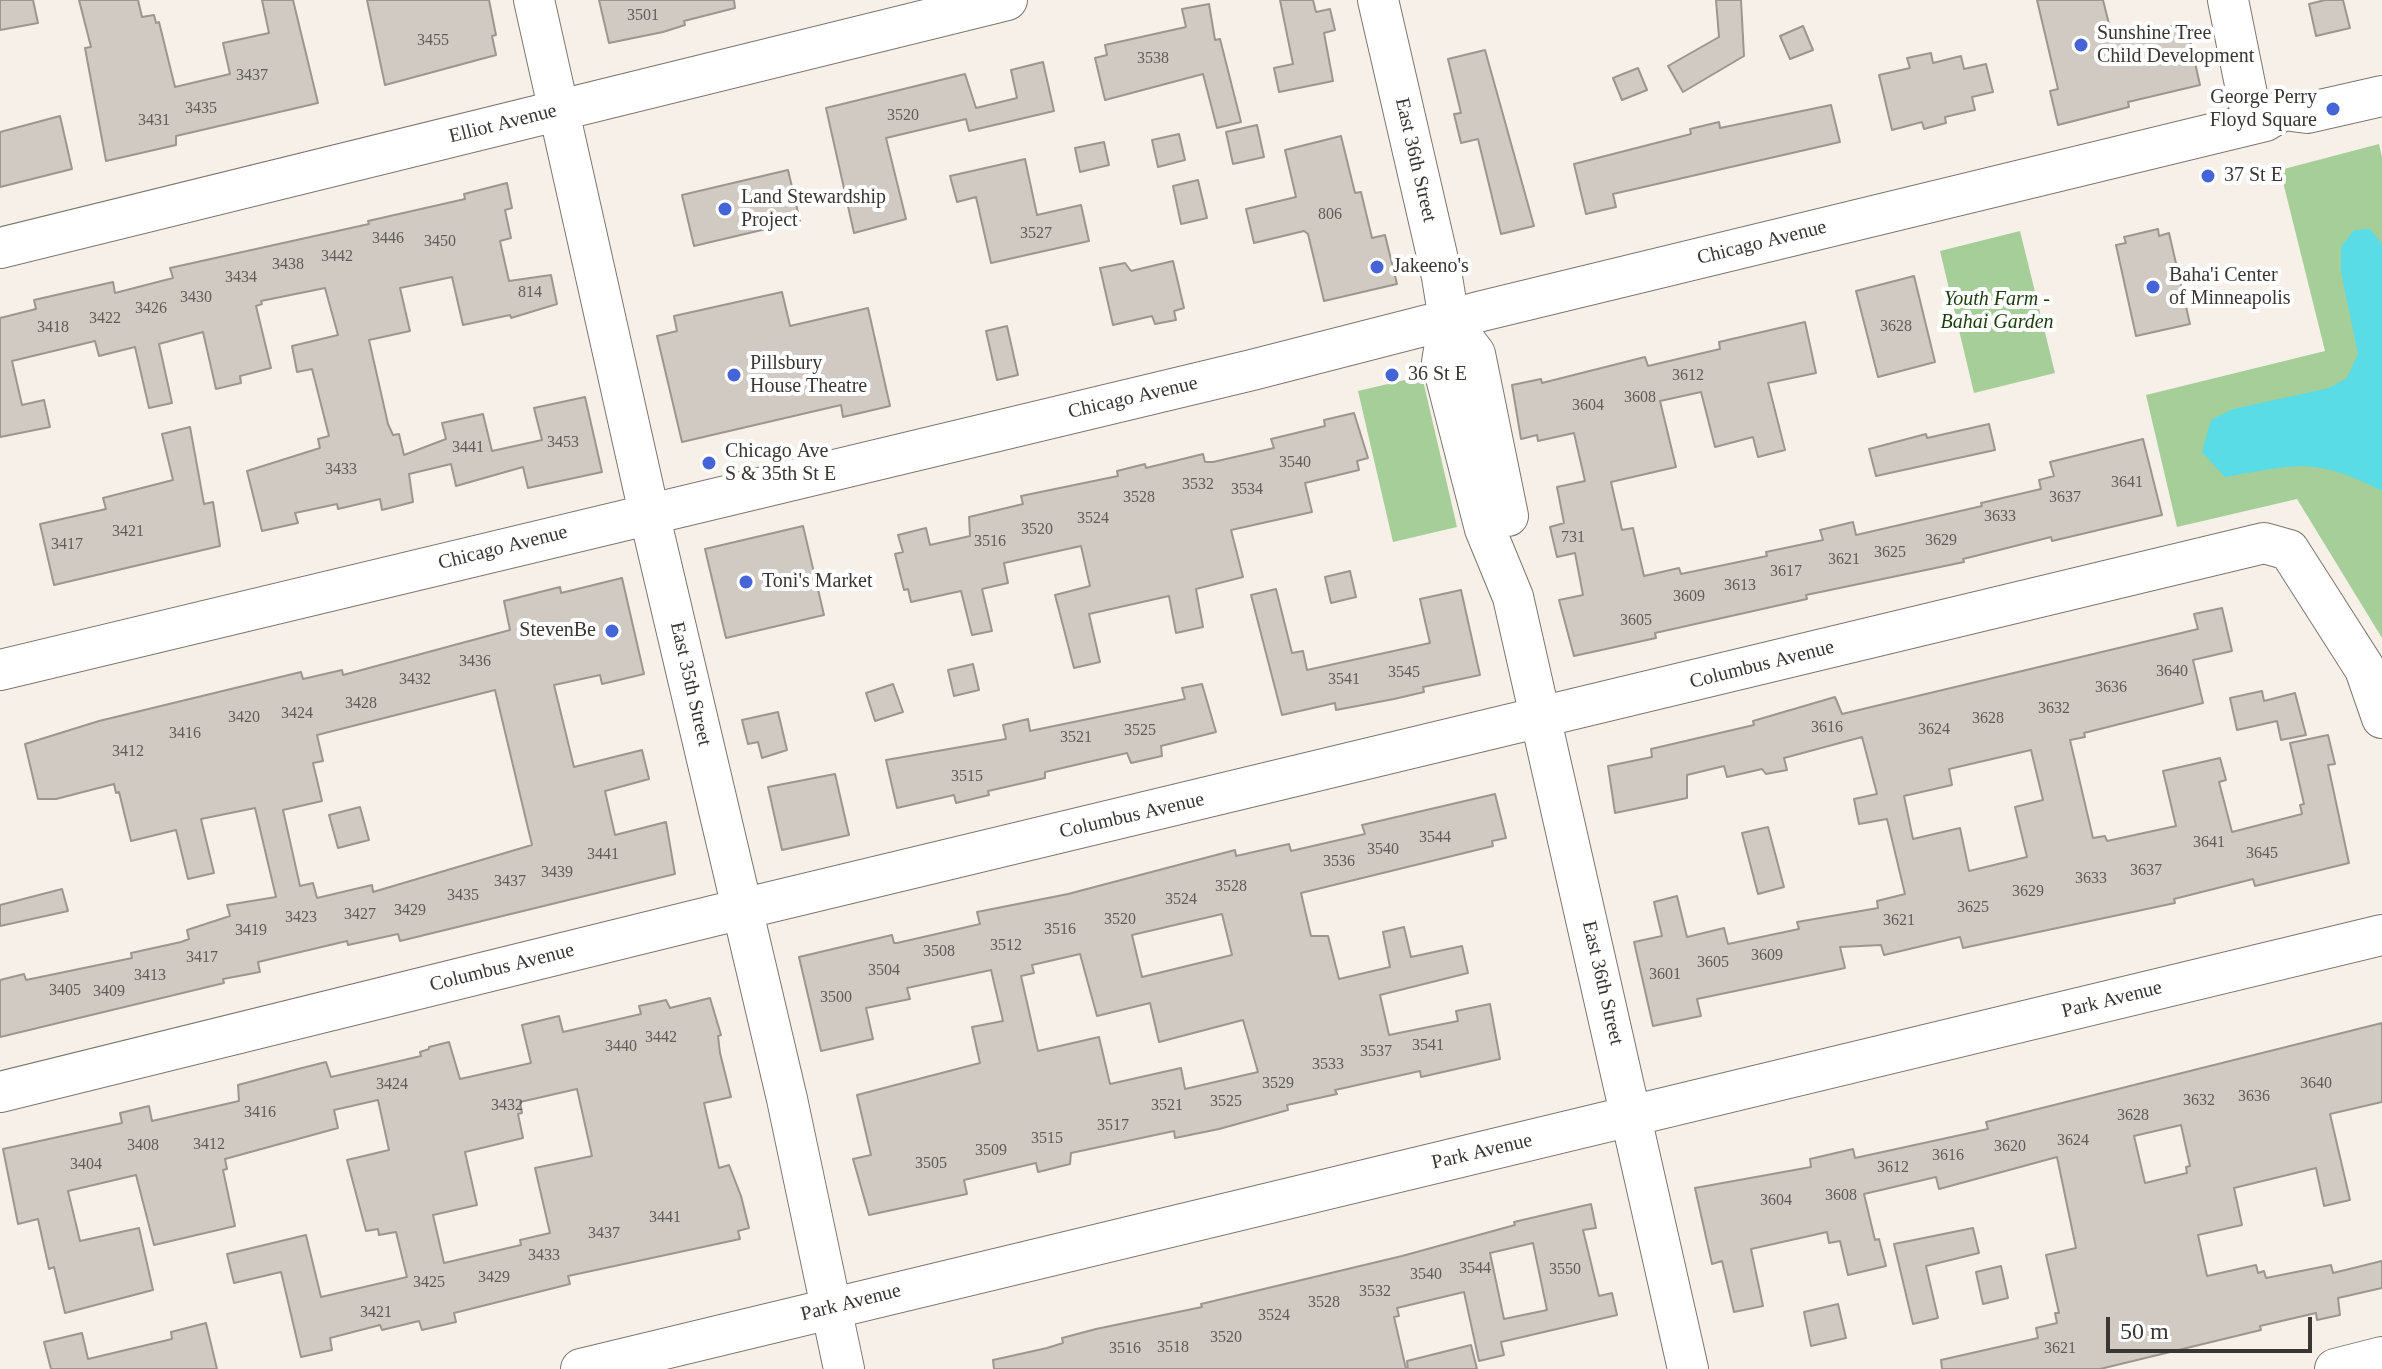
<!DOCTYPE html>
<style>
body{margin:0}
#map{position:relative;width:2382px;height:1369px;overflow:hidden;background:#f6f0e8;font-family:Georgia,serif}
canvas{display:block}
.scale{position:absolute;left:2106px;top:1317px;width:206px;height:36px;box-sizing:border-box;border:4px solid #393734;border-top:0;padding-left:10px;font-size:24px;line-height:28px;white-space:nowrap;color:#393734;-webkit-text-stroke:6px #fff;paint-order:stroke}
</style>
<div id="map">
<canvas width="2382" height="1369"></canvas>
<div class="scale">50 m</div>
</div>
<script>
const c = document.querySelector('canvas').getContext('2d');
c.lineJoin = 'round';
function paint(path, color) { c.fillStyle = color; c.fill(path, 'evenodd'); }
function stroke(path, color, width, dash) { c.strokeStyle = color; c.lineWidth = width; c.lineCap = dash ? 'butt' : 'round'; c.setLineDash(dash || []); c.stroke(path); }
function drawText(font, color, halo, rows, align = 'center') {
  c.font = font + ' Georgia,serif'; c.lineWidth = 8; c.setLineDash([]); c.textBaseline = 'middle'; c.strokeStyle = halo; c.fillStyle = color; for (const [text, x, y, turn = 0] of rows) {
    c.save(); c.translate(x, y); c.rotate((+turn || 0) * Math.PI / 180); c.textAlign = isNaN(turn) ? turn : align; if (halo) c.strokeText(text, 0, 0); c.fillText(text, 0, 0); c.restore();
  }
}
const green = new Path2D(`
 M2379,144L2382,157V638L2297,499L2177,527L2146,395L2325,351L2280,170Z
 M2020,231L2055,373L1974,393L1940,251Z
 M1422,376L1457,527L1393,542L1358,391Z`);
const water = new Path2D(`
 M2370,229L2382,244V491C2313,456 2297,465 2225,477L2202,452L2211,420L2233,409L2329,388L2347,378L2358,354L2341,272V247L2354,230Z`);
const building = new Path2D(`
 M0,0H33L38,23L0,30Z
 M79,0H138L142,17L154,15L156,23L159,22L175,87L230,74L223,43L269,33L262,0H293L318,103L176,136V145L106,161L85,48L91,47Z
 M367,0H489L496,35L492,36L496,55L385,85Z
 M599,0H734L735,8L684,21L685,25L663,32L609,43Z
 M1280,0H1313L1316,12L1330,9L1335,30L1324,33L1333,81L1279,92L1274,68L1293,64Z
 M1716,0H1741L1744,56L1683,92L1668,66L1719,37Z
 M2037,0H2103L2113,40L2186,23L2200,85L2128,102L2129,107L2058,125L2050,91L2058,89Z
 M2325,0H2343L2350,28L2316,36L2309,4Z
 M1209,4L1215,40L1220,39L1241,122L1217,128L1203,74L1105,100L1095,58L1107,55L1105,45L1186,27L1182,9Z
 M1803,26L1813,50L1790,59L1780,36Z
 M1485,50L1534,226L1501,234L1478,139L1461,143L1454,114L1461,113L1448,59Z
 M1931,53L1933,63L1961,56L1964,69L1986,64L1993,92L1972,97L1975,110L1945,117L1946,123L1924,129L1922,122L1892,130L1879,75L1910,68L1907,58Z
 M1043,62L1054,111L969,131L966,119L886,138L906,219L854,233L826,108L965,74L976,108L1017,98L1011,70Z
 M1638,68L1647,90L1622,100L1613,78Z
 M1831,105L1840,142L1613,194L1616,207L1586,214L1574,164L1691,134L1690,129L1719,122L1720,128Z
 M60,116L72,169L0,187V132Z
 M1257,125L1264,157L1233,164L1226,132Z
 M1179,134L1185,160L1158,167L1152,140Z
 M1341,136L1355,193L1361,192L1372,238L1385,235L1397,284L1324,301L1308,234L1304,231L1254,243L1246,209L1296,197L1285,150Z
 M1104,142L1109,165L1080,172L1075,148Z
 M1025,159L1037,215L1081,205L1089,241L991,263L976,197L957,202L950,176Z
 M788,170L800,221L694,246L682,195Z
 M1198,180L1207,218L1181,224L1173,186Z
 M507,183L512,208L505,210L511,238L500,241L509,281L551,275L557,304L511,318L510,315L463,325L452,277L400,288L410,331L369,340L388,424L393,435L399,434L404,455L446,439L442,423L483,414L492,451L542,440L534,408L585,397L602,472L528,488L523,467L456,486L451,464L409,474L413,502L382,510L380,499L338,509L337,504L295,513L298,523L262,531L247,471L320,448L318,439L329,436L312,369L297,372L292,346L338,335L325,288L261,301L262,304L256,306L271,368L240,376L241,383L216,389L203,332L159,344L172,403L149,408L135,347L99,356L95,341L12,361L22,405L44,400L50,427L0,437V318L36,309L34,300L113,282L115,293L173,278L170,268L369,224L368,221L465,199L464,194Z
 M2158,229L2159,236L2169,233L2190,324L2136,336L2116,245L2126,243L2124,237Z
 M1173,261L1184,308L1174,311L1176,320L1155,324L1152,316L1113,325L1100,268L1125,263L1131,271Z
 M1914,276L1935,362L1878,377L1856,291Z
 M782,292L790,326L868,308L890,406L843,417L841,405L682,442L657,336L677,331L674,316Z
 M1805,322L1816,373L1768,383L1785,450L1758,457L1753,437L1715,447L1701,392L1660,401L1676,467L1611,482L1622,530L1633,528L1644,576L1679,568L1681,574L1767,556L1766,552L1823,540L1820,530L1853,522L1856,535L1982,506L1981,503L2041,489L2039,480L2054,476L2050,462L2143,439L2162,515L2052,541L2051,537L1963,559L1964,562L1806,595L1807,599L1655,633L1656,638L1574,656L1559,600L1583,595L1575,553L1557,557L1550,527L1564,523L1557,487L1585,481L1574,433L1538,441L1537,435L1521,439L1512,385L1541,379L1542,383L1645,357L1648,366L1720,349L1719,342Z
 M1007,326L1018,375L997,380L986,331Z
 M1354,413L1368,458L1357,461L1359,470L1305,483L1312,512L1231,530L1243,577L1196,589L1203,627L1176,633L1169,596L1089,614L1100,662L1074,668L1055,595L1090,586L1081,546L1004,563L1008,583L982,589L992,631L972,635L961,591L911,602L908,589L904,590L895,554L903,552L898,535L926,528L930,545L970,536L969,517L1023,504L1021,496L1118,476L1117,471L1145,464L1146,468L1203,454L1205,462H1213L1274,448L1271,439L1325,426L1324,420Z
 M1989,424L1995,450L1876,476L1869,449L1926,434L1927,438Z
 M190,427L204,504L213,502L220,546L54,585L40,524L106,509L103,498L173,480L162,434Z
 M803,526L824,615L726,638L705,549Z
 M1350,571L1356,597L1331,603L1325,577Z
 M622,578L644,674L602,684L600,675L554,685L574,767L642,750L649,779L605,791L615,835L666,822L675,874L400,941L398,934L348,945L347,941L258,962L260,972L223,979L224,983L0,1037V980L24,974L26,980L132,958L131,953L181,942L189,939L187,930L230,916L227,905L276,897L255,808L201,819L214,873L188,879L176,830L131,841L119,792L116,793L114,784L56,799H38L25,744L99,721L301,672L303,679L342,670L343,675L510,630L504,601L560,587L561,593ZM495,690L532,845L373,892L372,885L317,898L313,883L300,886L283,810L322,801L313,763L323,761L317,735Z
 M1276,589L1292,653L1303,651L1307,670L1430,643L1420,599L1461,590L1480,675L1423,687L1424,692L1394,699L1336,710L1335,703L1282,715L1251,595Z
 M2222,608L2232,651L2193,660L2203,703L2084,733L2085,737L2070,740L2093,838L2105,836L2107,841L2176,826L2163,771L2220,758L2226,780L2219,782L2232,832L2302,814L2300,805L2304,804L2290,743L2328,735L2335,764L2328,765L2349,863L2255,886L2253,879L2174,899L2175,903L1963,948L1960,937L1884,955L1881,945L1840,947L1845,968L1697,999L1701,1016L1653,1026L1634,942L1662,936L1654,902L1677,896L1687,937L1724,928L1728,944L1799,929L1797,922L1878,908L1877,901L1905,894L1887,819L1859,824L1854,799L1877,794L1862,737L1784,758L1787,770L1766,774L1762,769L1727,777L1724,766L1687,775V798L1615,813L1608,766L1652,757L1651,749L1754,725L1753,721L1835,697L1842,714L2198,629L2194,614ZM2031,750L2043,800L2015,807L2027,857L1969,871L1960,828L1913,839L1904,796L1952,785L1949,769Z
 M973,664L979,690L954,696L948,670Z
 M893,684L903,712L875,721L866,693Z
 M1202,684L1216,732L1161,746L1162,756L1131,763L1127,753L1045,772V778L988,791L989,795L956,803L954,795L897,808L886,760L1006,739L1003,725L1028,719L1030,731L1185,699L1182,688Z
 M2262,691L2264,701L2295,693L2306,735L2281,740L2277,721L2237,730L2230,698Z
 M778,712L787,750L762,758L758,742L748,744L742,720Z
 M835,774L849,835L782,850L768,787Z
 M1495,794L1506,838L1492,841L1493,846L1301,893L1311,936H1328L1339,979L1390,967L1383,932L1404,927L1411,957L1462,946L1468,973L1380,995L1389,1035L1458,1021L1456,1011L1490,1004L1500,1059L1421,1077L1420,1071L1335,1090L1337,1094L1287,1105L1288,1110L1219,1129L1175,1138L1174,1131L1071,1153L1070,1164L1038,1172L1036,1163L964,1180L967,1194L869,1215L853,1159L871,1155L857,1095L980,1063L972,1027L1003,1021L991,970L907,988L910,999L866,1008L873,1039L821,1051L799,957L892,935L894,943H897L980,924L977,912L1068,894L1235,850L1236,856L1289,844L1291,851L1365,834L1362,825ZM1222,914L1232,955L1142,977L1132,935ZM1080,954L1097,1016L1150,1003L1159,1042L1243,1020L1258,1072L1185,1089L1181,1068L1110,1084L1099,1037L1038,1051L1021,976L1034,973L1032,965Z
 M360,807L369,840L338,848L329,815Z
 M1768,827L1784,887L1758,894L1742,833Z
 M62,889L68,911L0,926V905Z
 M710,998L721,1035L718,1036L720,1053L731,1097L704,1103L719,1168L729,1165L741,1196L749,1228L738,1231L740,1239L568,1276L570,1284L454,1313L456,1322L422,1330L419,1321L382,1330L380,1325L330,1338L332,1350L301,1357L281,1272L234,1283L227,1254L306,1235L321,1297L407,1277L396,1232L379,1235L378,1229L366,1231L347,1160L389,1150L378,1100L334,1110L338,1128L225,1159L227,1169L223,1170L235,1226L154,1245L136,1175L68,1191L80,1241L139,1228L153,1290L65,1313L54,1267L49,1269L38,1219L18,1224L3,1149L122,1123L120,1113L149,1106L152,1121L239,1101L238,1085L298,1069L326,1062L331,1077L421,1056L420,1052L429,1049V1047L449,1042L460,1079L531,1063L522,1025L559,1016L563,1032L641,1014L639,1006L666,1000L670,1008ZM577,1089L592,1156L535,1168L550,1233L520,1240L521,1245L444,1263L433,1215L477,1205L465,1152L523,1138L518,1114L522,1113L520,1102Z
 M2382,1023V1102L2330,1114L2350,1200L2324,1206L2316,1168L2234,1188L2242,1225L2198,1235L2207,1276L2256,1265L2258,1273L2264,1271L2266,1278L2331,1265L2333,1273L2382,1261V1288L2338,1298L2340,1315L2317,1320L2316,1313L2260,1326L2261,1330L2100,1369H1942L1941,1360L2038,1338L2036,1328L2057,1323L2055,1313H2059L2046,1255L2076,1248L2057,1157L1939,1189L1936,1177L1864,1194L1875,1240L1879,1239L1886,1266L1848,1275L1840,1241L1829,1243L1827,1232L1751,1249L1763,1306L1734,1312L1722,1261L1712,1264L1695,1188L1811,1167L1810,1159L1853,1149L1855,1158L1988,1129L1986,1122ZM2181,1125L2190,1166L2186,1167L2187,1173L2145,1183L2134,1136Z
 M1591,1204L1596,1228L1583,1230L1599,1296L1612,1293L1617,1315L1501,1342L1504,1355L1479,1361L1464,1292L1397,1308L1399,1316L1394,1317L1406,1369H994L993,1360L1047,1348L1063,1343L1062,1338L1096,1329L1202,1307L1201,1304L1402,1256L1515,1225L1514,1222ZM1533,1243L1547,1310L1504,1319L1490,1253Z
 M1973,1228L1979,1253L1926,1266L1938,1318L1913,1324L1894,1244Z
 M2001,1266L2008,1298L1983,1304L1976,1272Z
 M1838,1304L1846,1338L1811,1346L1804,1312Z
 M206,1323L217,1369H51L44,1342L82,1333L88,1359L172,1339L171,1332Z
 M1471,1345L1477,1369H1408L1407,1361Z`);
const minor = new Path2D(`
 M534,0L649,513L787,1099L844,1369
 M1378,0L1442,277L1449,320L1442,362L1485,529L1513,597L1688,1369
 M2228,0L2253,124
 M0,248L1007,0
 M1449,320L1475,354L1508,516
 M0,670L1252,370L1482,311L2265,121L2283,110L2307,113L2382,96
 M0,1092L713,916L2264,543L2289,550L2365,669L2382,718
 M581,1369L2382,935
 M2335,1369L2382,1357`);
const markers = [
 [2081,45,8,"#4464d7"],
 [2333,109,8,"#4464d7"],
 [2208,176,8,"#4464d7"],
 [725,209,8,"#4464d7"],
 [1377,267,8,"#4464d7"],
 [2153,287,8,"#4464d7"],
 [734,375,8,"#4464d7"],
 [1392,375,8,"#4464d7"],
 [709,463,8,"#4464d7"],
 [746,582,8,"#4464d7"],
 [612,631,8,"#4464d7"]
];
const numberNames = [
 ["3501",643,16],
 ["3455",433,41],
 ["3538",1153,59],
 ["3437",252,76],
 ["3435",201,109],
 ["3520",903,116],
 ["3431",154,121],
 ["806",1330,215],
 ["3527",1036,234],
 ["3446",388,239],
 ["3450",440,242],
 ["3442",337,257],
 ["3438",288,265],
 ["3434",241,278],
 ["814",530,293],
 ["3430",196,298],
 ["3426",151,309],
 ["3422",105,319],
 ["3628",1896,327],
 ["3418",53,328],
 ["3612",1688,376],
 ["3608",1640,398],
 ["3604",1588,406],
 ["3453",563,443],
 ["3441",468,448],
 ["3540",1295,463],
 ["3433",341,470],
 ["3641",2127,483],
 ["3532",1198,485],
 ["3534",1247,490],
 ["3528",1139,498],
 ["3637",2065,498],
 ["3633",2000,517],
 ["3524",1093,519],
 ["3520",1037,530],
 ["3421",128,532],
 ["731",1573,538],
 ["3629",1941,541],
 ["3516",990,542],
 ["3417",67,545],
 ["3625",1890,553],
 ["3621",1844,560],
 ["3617",1786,572],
 ["3613",1740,586],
 ["3609",1689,597],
 ["3605",1636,621],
 ["3436",475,662],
 ["3640",2172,672],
 ["3545",1404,673],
 ["3432",415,680],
 ["3541",1344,680],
 ["3636",2111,688],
 ["3428",361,704],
 ["3632",2054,709],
 ["3424",297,714],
 ["3420",244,718],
 ["3628",1988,719],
 ["3616",1827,728],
 ["3624",1934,730],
 ["3525",1140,731],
 ["3416",185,734],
 ["3521",1076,738],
 ["3412",128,752],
 ["3515",967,777],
 ["3544",1435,838],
 ["3641",2209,843],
 ["3540",1383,850],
 ["3645",2262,854],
 ["3441",603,855],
 ["3536",1339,862],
 ["3637",2146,871],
 ["3439",557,873],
 ["3633",2091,879],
 ["3437",510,882],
 ["3528",1231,887],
 ["3629",2028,892],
 ["3435",463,896],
 ["3524",1181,900],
 ["3625",1973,908],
 ["3429",410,911],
 ["3427",360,915],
 ["3423",301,918],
 ["3520",1120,920],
 ["3621",1899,921],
 ["3516",1060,930],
 ["3419",251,931],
 ["3512",1006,946],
 ["3508",939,952],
 ["3609",1767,956],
 ["3417",202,958],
 ["3605",1713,963],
 ["3504",884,971],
 ["3601",1665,975],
 ["3413",150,976],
 ["3405",65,991],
 ["3409",109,992],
 ["3500",836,998],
 ["3442",661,1038],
 ["3541",1428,1046],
 ["3440",621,1047],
 ["3537",1376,1052],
 ["3533",1328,1065],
 ["3529",1278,1084],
 ["3640",2316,1084],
 ["3424",392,1085],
 ["3636",2254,1097],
 ["3632",2199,1101],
 ["3525",1226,1102],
 ["3432",507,1106],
 ["3521",1167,1106],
 ["3416",260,1113],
 ["3628",2133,1116],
 ["3517",1113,1126],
 ["3515",1047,1139],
 ["3624",2073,1141],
 ["3412",209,1145],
 ["3408",143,1146],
 ["3620",2010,1147],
 ["3509",991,1151],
 ["3616",1948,1156],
 ["3505",931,1164],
 ["3404",86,1165],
 ["3612",1893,1168],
 ["3608",1841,1196],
 ["3604",1776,1201],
 ["3441",665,1218],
 ["3437",604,1234],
 ["3433",544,1256],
 ["3544",1475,1269],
 ["3550",1565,1270],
 ["3540",1426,1275],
 ["3429",494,1278],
 ["3425",429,1283],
 ["3532",1375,1292],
 ["3528",1324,1303],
 ["3421",376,1313],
 ["3524",1274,1316],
 ["3520",1226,1338],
 ["3518",1173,1348],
 ["3516",1125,1349],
 ["3621",2060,1349]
];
const poiNames = [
 ["Sunshine Tree",2097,34],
 ["Child Development",2097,57],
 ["George Perry",2317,98,"right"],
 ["Floyd Square",2317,121,"right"],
 ["37 St E",2224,176],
 ["Land Stewardship",741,198],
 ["Project",741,221],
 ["Jakeeno's",1393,267],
 ["Baha'i Center",2169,276],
 ["of Minneapolis",2169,299],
 ["Pillsbury",750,364],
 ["House Theatre",750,387],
 ["36 St E",1408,375],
 ["Chicago Ave",725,452],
 ["S & 35th St E",725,475],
 ["Toni's Market",762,582],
 ["StevenBe",596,631,"right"]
];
const streetNames = [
 ["Elliot Avenue",503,124,-14],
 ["East 36th Street",1415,160,77],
 ["Chicago Avenue",1762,243,-14],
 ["Chicago Avenue",1133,398,-13],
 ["Chicago Avenue",503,548,-14],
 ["Columbus Avenue",1762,665,-14],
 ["East 35th Street",690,684,77],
 ["Columbus Avenue",1132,816,-13],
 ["Columbus Avenue",502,968,-14],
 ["East 36th Street",1602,983,77],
 ["Park Avenue",2112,1000,-14],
 ["Park Avenue",1482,1152,-13],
 ["Park Avenue",851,1303,-14]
];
const parkNames = [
 ["Youth Farm -",1997,300],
 ["Bahai Garden",1997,323]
];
paint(green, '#a6ce99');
paint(water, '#59dce6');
paint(building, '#d1cac3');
stroke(building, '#9d958f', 2);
stroke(minor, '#7c776f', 42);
stroke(minor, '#fff', 40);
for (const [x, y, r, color] of markers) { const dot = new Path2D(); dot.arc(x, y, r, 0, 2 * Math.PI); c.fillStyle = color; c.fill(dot); stroke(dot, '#fff', 3); }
drawText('16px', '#5f5c58', null, numberNames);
drawText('20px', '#393734', '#fff', poiNames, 'left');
drawText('20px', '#393734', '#fff', streetNames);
drawText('italic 20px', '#1a3d0b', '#fff', parkNames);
</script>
